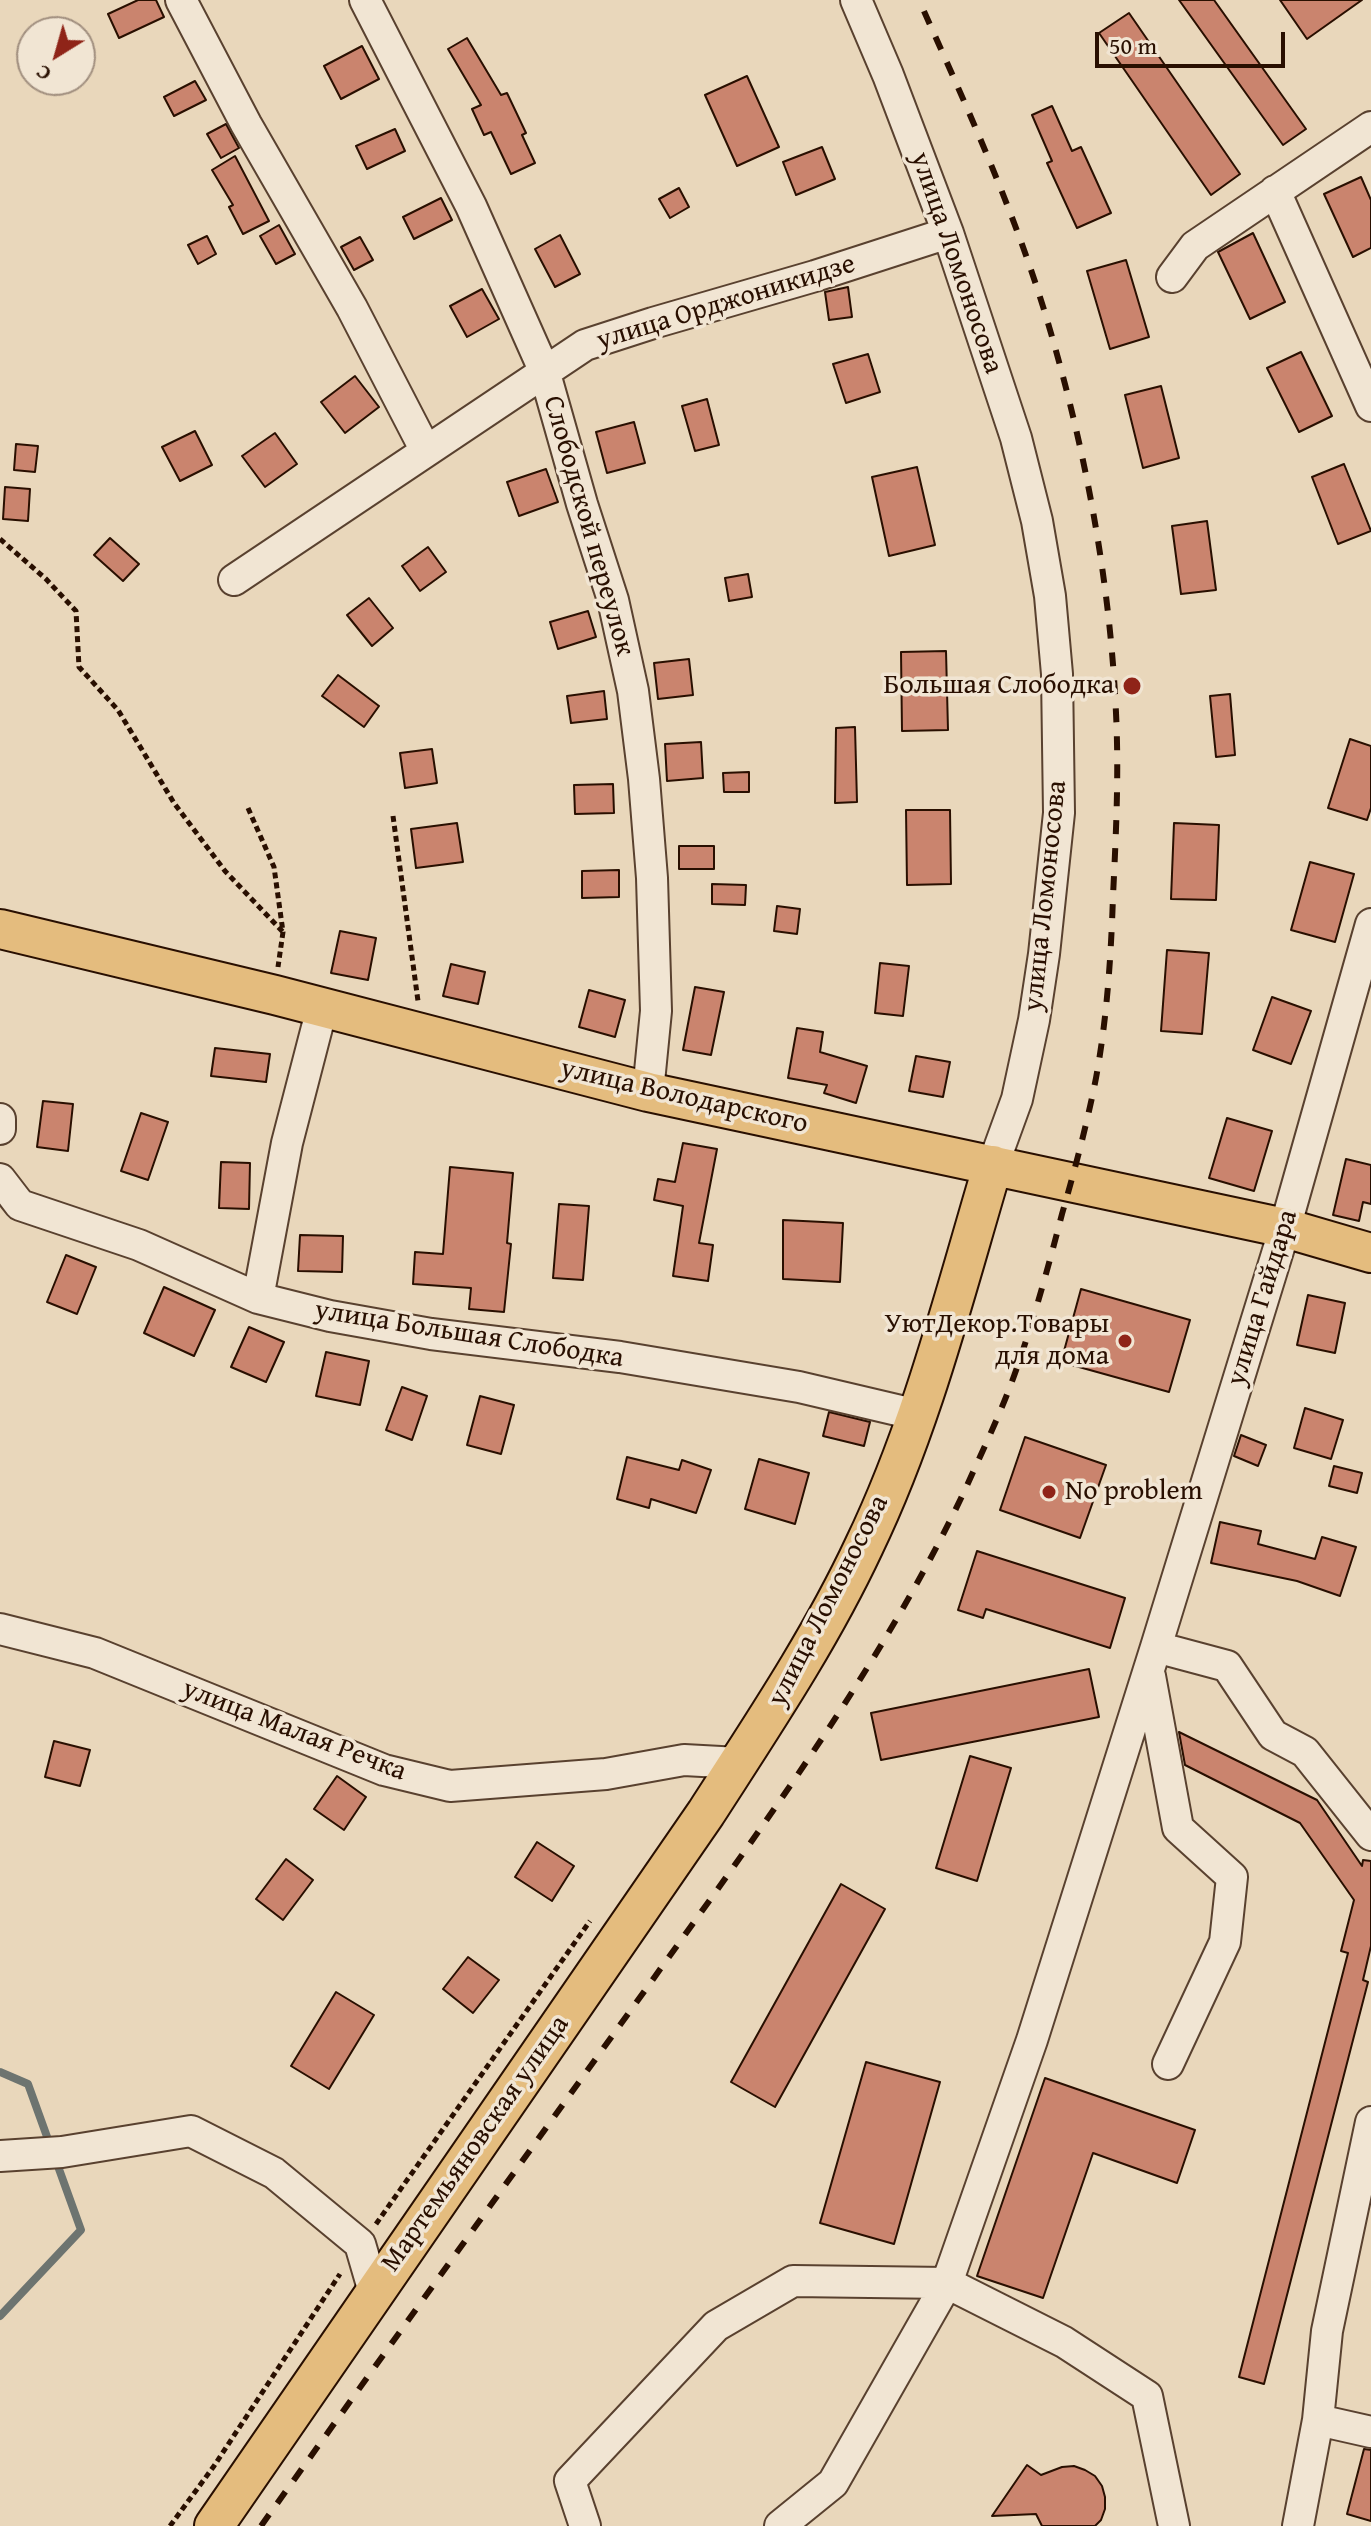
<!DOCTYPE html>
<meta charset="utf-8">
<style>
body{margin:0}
#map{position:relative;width:1371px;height:2526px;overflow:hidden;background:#e9d7bb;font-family:"Gentium Book Plus",serif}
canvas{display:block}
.north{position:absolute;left:16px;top:16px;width:80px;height:80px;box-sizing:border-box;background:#f1e5d3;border:2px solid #a18f7f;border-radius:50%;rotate:217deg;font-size:22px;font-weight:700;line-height:32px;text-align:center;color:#290f00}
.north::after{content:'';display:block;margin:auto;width:28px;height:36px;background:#8f2418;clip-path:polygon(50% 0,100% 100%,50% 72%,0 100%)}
.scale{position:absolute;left:1095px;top:32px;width:190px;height:36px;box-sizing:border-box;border:4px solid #290f00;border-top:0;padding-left:10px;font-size:24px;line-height:28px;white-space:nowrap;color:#290f00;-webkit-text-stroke:6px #f1e5d3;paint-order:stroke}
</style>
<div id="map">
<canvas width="1371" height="2526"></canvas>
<div class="north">С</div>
<div class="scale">50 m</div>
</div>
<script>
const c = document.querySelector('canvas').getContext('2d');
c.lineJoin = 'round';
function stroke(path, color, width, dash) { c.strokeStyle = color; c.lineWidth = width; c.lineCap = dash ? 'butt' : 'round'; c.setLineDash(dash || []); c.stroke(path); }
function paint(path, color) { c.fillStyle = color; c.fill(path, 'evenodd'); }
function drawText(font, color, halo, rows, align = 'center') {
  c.font = font + ' "Gentium Book Plus",serif'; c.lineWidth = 7; c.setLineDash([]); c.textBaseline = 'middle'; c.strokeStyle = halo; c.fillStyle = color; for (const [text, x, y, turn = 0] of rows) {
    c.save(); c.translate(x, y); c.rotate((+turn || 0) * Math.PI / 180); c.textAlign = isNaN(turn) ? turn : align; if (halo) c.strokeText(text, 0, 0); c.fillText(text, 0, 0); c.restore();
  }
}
const stream = new Path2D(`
 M0,2072L28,2084L50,2145
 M0,2316L81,2230L55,2158`);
const building = new Path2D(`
 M138,0H156L164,17L119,38L108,14Z
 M1179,0H1214L1306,129L1283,145Z
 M1280,0H1362L1307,39Z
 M1129,13L1240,174L1211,195L1099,33Z
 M467,38L501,95L507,93L526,133L522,135L535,163L511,174L491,132L484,135L472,109L481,105L448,49Z
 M362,46L379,79L341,99L324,66Z
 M747,76L779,147L737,166L705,95Z
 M195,81L206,100L174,116L164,97Z
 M1052,106L1072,151L1081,147L1111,213L1077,228L1047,163L1052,161L1032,115Z
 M226,124L239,148L221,158L207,134Z
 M395,129L405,151L367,169L356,146Z
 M822,147L835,179L796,195L783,162Z
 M235,156L269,221L243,234L229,207L233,205L212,170Z
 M1361,177L1371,200V248L1353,257L1324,194Z
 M679,188L689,207L670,218L659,199Z
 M441,198L452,220L414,239L403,217Z
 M279,225L295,254L276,264L260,236Z
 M1253,233L1285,302L1250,319L1218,252Z
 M560,235L580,274L555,287L535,249Z
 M207,236L216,254L198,264L188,245Z
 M360,237L373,260L354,270L341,247Z
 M1126,260L1149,337L1110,349L1087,271Z
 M848,287L852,317L829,320L825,292Z
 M482,289L499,319L467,337L450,306Z
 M1301,352L1332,416L1299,432L1267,368Z
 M868,354L880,392L846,403L833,364Z
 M355,376L379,407L345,433L321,402Z
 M1161,386L1179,458L1143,468L1125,395Z
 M707,399L719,445L695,451L682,406Z
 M634,422L645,463L607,473L596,432Z
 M195,431L212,465L180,481L162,447Z
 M275,433L297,464L265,487L242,456Z
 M16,444L38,446L35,472L14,470Z
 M1344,464L1371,531L1338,544L1312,477Z
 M917,467L935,545L889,556L872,477Z
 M546,469L558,502L519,516L507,482Z
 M5,487L30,489L28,521L3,519Z
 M1207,521L1216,590L1181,594L1172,526Z
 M110,538L139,564L123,581L94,555Z
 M428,547L446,572L420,591L402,566Z
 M748,574L752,597L729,601L725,578Z
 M369,598L393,628L372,646L347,615Z
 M588,611L596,637L558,649L550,622Z
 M946,651L948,730L902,731L901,652Z
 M689,659L693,695L658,699L654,663Z
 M338,675L379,706L364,727L322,696Z
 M604,691L607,719L571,723L567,696Z
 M1230,694L1235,755L1216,757L1210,696Z
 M855,727L857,802L835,803L836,728Z
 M1350,739L1371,746V808L1367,820L1328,808Z
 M701,742L703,778L667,781L665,744Z
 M432,749L437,783L405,788L400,753Z
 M749,772V792H724L723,773Z
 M613,784L614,813L575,814L574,785Z
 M906,810H950L951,884L907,885Z
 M457,823L463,862L416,868L411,829Z
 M1174,823L1219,825L1216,900L1171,899Z
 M679,846H714V869H679Z
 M1310,862L1354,874L1335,942L1291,930Z
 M619,870V897L582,898V871Z
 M712,884L746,885L745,905L712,904Z
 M777,906L800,909L797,934L774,931Z
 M340,931L376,938L368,980L331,973Z
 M1167,950L1209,953L1202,1034L1161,1031Z
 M880,963L909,966L903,1016L875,1013Z
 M451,964L485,972L478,1004L443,996Z
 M695,987L724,992L711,1055L683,1050Z
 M589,990L625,1000L615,1037L579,1027Z
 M1272,997L1311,1011L1291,1064L1253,1050Z
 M797,1028L823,1032L820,1052L867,1066L856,1103L824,1093L827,1085L788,1078Z
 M215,1048L270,1054L266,1082L211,1076Z
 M916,1056L950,1062L943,1097L909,1091Z
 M43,1101L73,1104L68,1151L37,1147Z
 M141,1113L168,1122L148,1180L121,1171Z
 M1227,1118L1272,1131L1254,1191L1209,1178Z
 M683,1143L717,1149L699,1243L713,1245L708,1281L673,1276L683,1206L654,1200L658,1179L675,1182Z
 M1346,1159L1371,1165V1204L1363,1202L1359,1221L1333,1215Z
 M221,1162L250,1163L249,1209L219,1208Z
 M450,1167L513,1173L507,1243L511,1244L504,1312L469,1309L471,1288L413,1284L415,1252L443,1254Z
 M559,1204L589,1206L583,1280L553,1278Z
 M783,1220L843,1223L840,1282L783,1279Z
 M300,1235L343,1236L342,1272L298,1271Z
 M66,1255L96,1267L77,1314L47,1302Z
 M164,1287L215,1310L194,1356L144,1333Z
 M1081,1289L1190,1320L1169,1392L1061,1362Z
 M1308,1295L1345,1303L1335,1353L1297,1345Z
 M249,1327L284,1342L266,1382L231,1367Z
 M326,1352L369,1361L360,1405L316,1396Z
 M402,1387L427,1396L412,1440L386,1430Z
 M480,1396L514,1405L501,1454L467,1445Z
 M1305,1408L1343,1420L1331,1459L1294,1448Z
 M829,1412L870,1422L864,1446L823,1436Z
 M1241,1435L1266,1445L1258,1466L1234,1456Z
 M1025,1437L1106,1465L1080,1538L1000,1510Z
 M627,1457L679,1470L682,1460L711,1470L696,1513L651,1499L649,1508L617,1499Z
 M759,1459L809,1473L795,1524L745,1509Z
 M1334,1466L1362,1473L1357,1493L1329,1486Z
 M1220,1522L1261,1531L1258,1544L1315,1559L1322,1537L1356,1547L1340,1596L1297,1581L1211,1563Z
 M977,1551L1125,1598L1110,1648L986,1609L983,1618L958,1610Z
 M1089,1669L1099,1717L881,1760L871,1713Z
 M1179,1732L1317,1800L1362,1866L1363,1860L1371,1861V1946L1363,1980L1368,1982L1264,2384L1239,2377L1348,1953L1341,1951L1354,1900L1300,1823L1185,1765Z
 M54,1741L90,1750L80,1786L45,1777Z
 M970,1756L1011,1768L977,1881L936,1868Z
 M337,1776L366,1797L344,1830L314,1809Z
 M537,1842L574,1866L552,1901L515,1877Z
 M286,1859L313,1880L283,1920L256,1899Z
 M841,1884L885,1909L775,2107L731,2082Z
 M468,1957L499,1980L473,2013L443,1989Z
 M336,1992L374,2015L329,2089L291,2066Z
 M866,2062L940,2082L894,2244L820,2223Z
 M1045,2078L1195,2130L1177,2183L1093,2153L1043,2298L977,2276Z
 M1364,2449L1371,2450V2521L1347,2514Z
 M1027,2465L1041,2475L1062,2467L1074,2466L1085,2470L1095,2476L1102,2486L1105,2497V2509L1101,2520L1095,2526H1042L1036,2514L992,2516Z`);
const path = new Path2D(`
 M0,539L46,579L76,611L79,667L118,710L174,803L225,871L283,932
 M248,808L274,867L283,932L278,967
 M393,816L418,1001
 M376,2224L590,1921
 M170,2526L214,2466L340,2274`);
const minor = new Path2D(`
 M181,0L246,124L352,308L426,451
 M365,0L471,206L544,370L582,504L613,600L633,691L644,779L652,878L656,1011L648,1092
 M856,0L888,75L948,233L1016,438L1037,521L1050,596L1057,674L1059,813L1044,954L1034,1020L1017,1099L993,1165
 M1275,191L1371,406
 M1172,277L1195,246L1371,127
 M234,580L585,345L653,323L815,276L948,233
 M0,1119V1129
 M0,1179L20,1205L139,1245L258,1298L330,1316L431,1334L620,1357L799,1387L918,1415
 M258,1298L287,1143L322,1008
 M0,1629L95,1653L384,1770L450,1786L606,1774L684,1760L739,1763
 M1156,1647L1227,1666L1273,1735L1305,1752L1371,1835
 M1150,1676L1178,1828L1232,1877L1225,1942L1168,2064
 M0,2156L62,2152L191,2131L274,2173L360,2244L374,2292
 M1318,2420L1371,2432
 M585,2526L570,2481L716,2326L793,2281L947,2283L833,2483L780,2526
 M1174,2526L1147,2396L1064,2342L947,2283L1032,2040L1156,1647L1285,1228L1371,924
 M1298,2526L1318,2420L1327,2331L1371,2122`);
const major = new Path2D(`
 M0,929L275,995L648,1092L1285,1228L1371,1253
 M214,2526L706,1813C762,1726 820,1640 864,1546C922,1426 955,1292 993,1165`);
const rail = new Path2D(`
 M261,2526C389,2347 517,2168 646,1989C759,1831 880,1669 964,1492C981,1454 1000,1415 1014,1376C1033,1323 1048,1268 1062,1214C1075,1169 1087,1124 1096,1078C1107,1018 1111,957 1113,896C1116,835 1119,774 1116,713C1110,578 1084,442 1045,313C1012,205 965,103 919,0`);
const markers = [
 [1132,686,10,"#8f2418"],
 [1125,1341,8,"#8f2418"],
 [1049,1492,8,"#8f2418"]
];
const streetNames = [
 ["улица Ломоносова",956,263,71],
 ["улица Орджоникидзе",726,303,-17],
 ["Слободской переулок",588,526,74],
 ["улица Ломоносова",1046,896,-84],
 ["улица Володарского",684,1097,13],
 ["улица Гайдара",1263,1298,-73],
 ["улица Большая Слободка",469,1335,9],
 ["улица Ломоносова",829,1601,-63],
 ["улица Малая Речка",294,1731,21],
 ["Мартемьяновская улица",476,2144,-55]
];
const poiNames = [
 ["Большая Слободка",1114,686],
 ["УютДекор.Товары",1109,1325],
 ["для дома",1109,1357],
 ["No problem",1065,1492,"left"]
];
stroke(stream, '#6d7470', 8);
paint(building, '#ca846e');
stroke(building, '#290f00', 2);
stroke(minor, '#59412f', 34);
stroke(major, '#290f00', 42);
stroke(path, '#290f00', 5, [6, 4]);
stroke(minor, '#f1e5d3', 30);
stroke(major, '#e4bc7e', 38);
stroke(rail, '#290f00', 6, [14, 14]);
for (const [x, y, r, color] of markers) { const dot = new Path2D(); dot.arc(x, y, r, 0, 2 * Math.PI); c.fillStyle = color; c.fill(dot); stroke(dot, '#f1e5d3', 3); }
drawText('28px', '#290f00', '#f1e5d3', streetNames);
drawText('28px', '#290f00', '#f1e5d3', poiNames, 'right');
</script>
